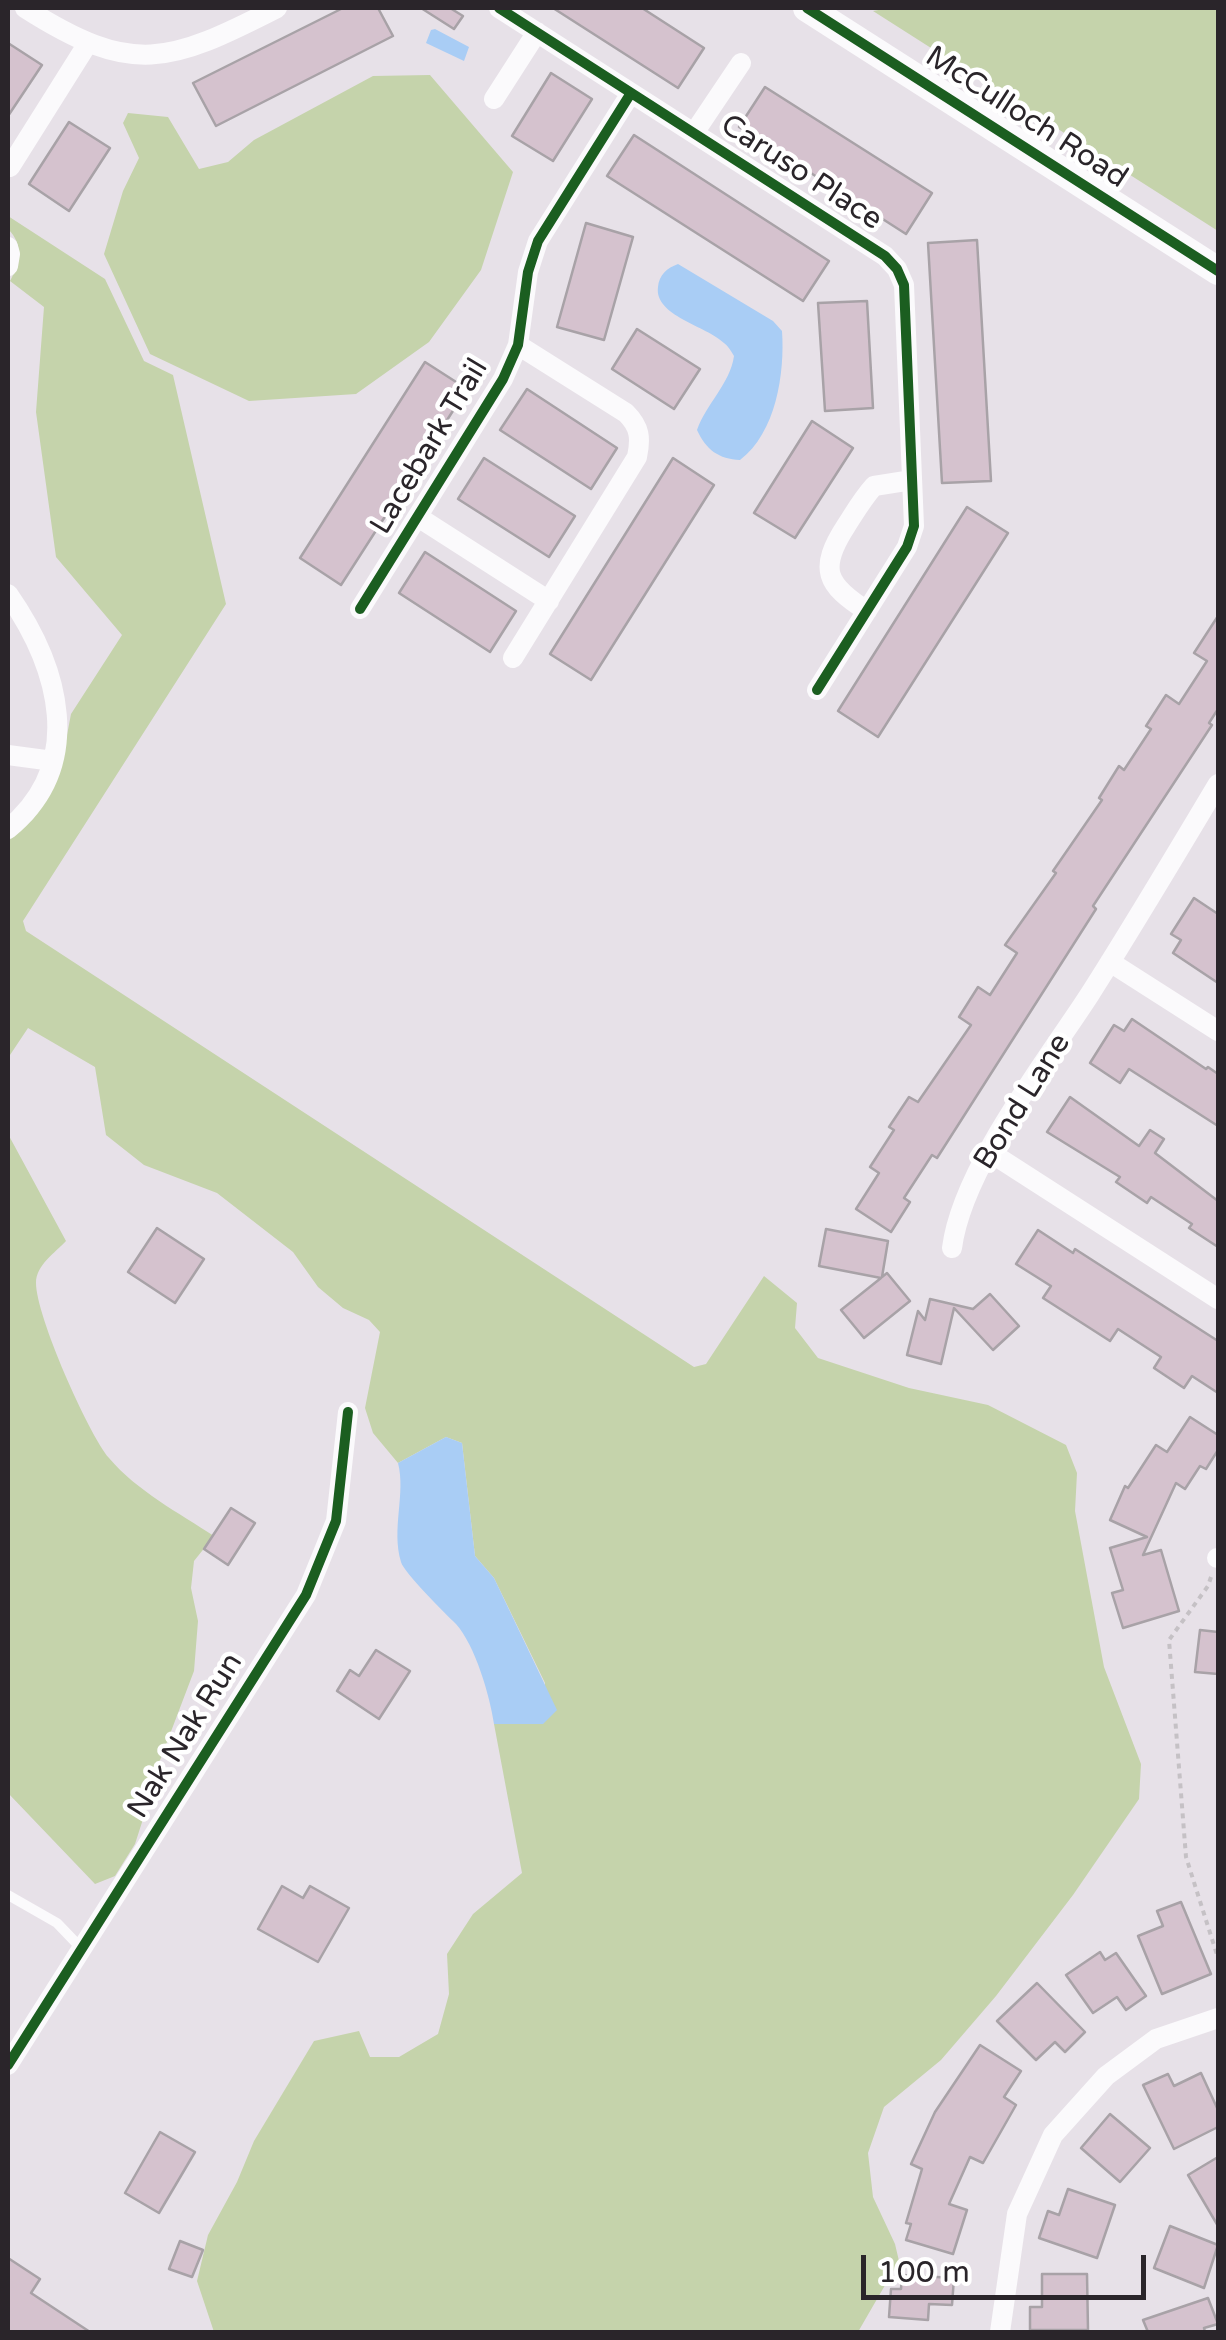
<!DOCTYPE html>
<style>
body{margin:0}
#map{position:relative;width:1226px;height:2340px;overflow:hidden;background:#e7e1e8;font-family:"Varela Round",sans-serif}
canvas{display:block}
.frame{position:absolute;inset:0;border:10px solid #2a252a;pointer-events:none}
.scale{position:absolute;left:861px;top:2255px;width:285px;height:45px;box-sizing:border-box;border:5px solid #2a252a;border-top:0;padding-left:12px;font-size:30px;line-height:35px;white-space:nowrap;color:#2a252a;-webkit-text-stroke:8px #fff;paint-order:stroke}
</style>
<div id="map">
<canvas width="1226" height="2340"></canvas>
<div class="frame"></div>
<div class="scale">100 m</div>
</div>
<script>
const c = document.querySelector('canvas').getContext('2d');
c.lineJoin = 'round';
function paint(path, color) { c.fillStyle = color; c.fill(path, 'evenodd'); }
function stroke(path, color, width, dash) { c.strokeStyle = color; c.lineWidth = width; c.lineCap = dash ? 'butt' : 'round'; c.setLineDash(dash || []); c.stroke(path); }
function drawText(font, color, halo, rows, align = 'center') {
  c.font = font + ' "Varela Round",sans-serif'; c.lineWidth = 9; c.setLineDash([]); c.textBaseline = 'middle'; c.strokeStyle = halo; c.fillStyle = color; for (const [text, x, y, turn = 0] of rows) {
    c.save(); c.translate(x, y); c.rotate((+turn || 0) * Math.PI / 180); c.textAlign = isNaN(turn) ? turn : align; if (halo) c.strokeText(text, 0, 0); c.fillText(text, 0, 0); c.restore();
  }
}
const green = new Path2D(`
 M889,8H1218V231L873,11Z
 M430,75L513,172L481,270L429,342L356,394L249,401L150,354L104,254L123,191L139,158L123,123L128,113L168,117L199,169L228,162L254,140L373,76Z
 M8,216L105,279L144,361L173,375L226,604L23,921L26,931L694,1367L706,1364L764,1276L797,1303L795,1328L818,1358L909,1388L988,1405L1066,1445L1077,1473L1075,1511L1104,1667L1141,1764L1139,1799L1073,1895L996,1996L941,2060L884,2107L868,2153L873,2197L895,2244L899,2261L858,2332H214L197,2281L208,2235L237,2182L254,2141L314,2041L359,2031L370,2057H399L438,2034L449,1994L447,1954L473,1914L522,1873L494,1724H543L545,1683L494,1578L475,1556L462,1443L446,1437L398,1463L373,1433L365,1408L380,1332L369,1320L343,1308L318,1287L293,1252L217,1193L144,1165L106,1135L95,1067L28,1028L8,1058V841L33,819L49,795L60,772L71,714L122,635L56,557L36,412L44,307L10,281C20,263 24,245 8,229Z
 M8,1134L66,1241C55,1253 36,1265 36,1283C36,1316 88,1433 109,1458C137,1491 179,1513 214,1536L194,1561L191,1588L198,1621L194,1671L159,1763L144,1787V1816L135,1844L115,1876L95,1884L8,1793Z`);
const water = new Path2D(`
 M435,29L469,47L464,61L426,43L431,30Z
 M678,264L773,321L782,331C785,373 776,433 740,460C719,459 706,450 697,430C706,404 730,384 734,356C731,351 728,346 724,343C707,326 654,316 658,287C659,275 667,268 678,264Z
 M446,1437L462,1443L475,1556L494,1578L557,1710L543,1724H494C490,1696 475,1645 456,1624C445,1613 404,1573 401,1562C391,1529 406,1494 398,1463Z`);
const building = new Path2D(`
 M343,8H378L393,36L216,126L193,83Z
 M421,8H450L463,16L454,29Z
 M553,8H642L704,48L678,88Z
 M8,43L42,65L8,116Z
 M551,73L592,99L553,161L512,136Z
 M765,87L932,193L906,234L739,127Z
 M69,122L110,148L69,211L29,184Z
 M634,135L829,261L803,301L607,176Z
 M586,223L633,237L604,340L557,327Z
 M977,240L991,481L942,483L928,243Z
 M867,301L873,408L825,411L818,303Z
 M637,329L700,369L674,409L612,369Z
 M425,362L467,389L341,585L300,558Z
 M527,389L617,448L591,489L500,430Z
 M812,421L853,448L795,538L754,513Z
 M484,458L575,516L549,557L458,499Z
 M673,458L714,485L591,680L550,654Z
 M967,507L1008,533L878,737L838,711Z
 M425,552L516,611L490,652L399,593Z
 M1218,616V709L1209,723L1212,725L1093,906L1096,909L937,1158L932,1155L904,1198L910,1202L891,1232L856,1209L879,1173L870,1167L894,1130L889,1127L909,1097L918,1102L971,1025L959,1017L978,987L990,995L1017,953L1005,945L1056,873L1053,871L1102,800L1099,798L1119,766L1124,770L1151,729L1146,726L1166,695L1179,704L1207,661L1194,653Z
 M1194,898L1218,914V983L1173,953L1181,940L1171,934Z
 M1132,1019L1206,1069L1208,1067L1218,1074V1126L1129,1069L1120,1083L1090,1063L1114,1025L1124,1031Z
 M1070,1097L1139,1146L1150,1130L1164,1139L1155,1153L1218,1201V1247L1189,1228L1192,1224L1151,1197L1147,1203L1116,1182L1120,1177L1047,1132Z
 M157,1228L204,1259L175,1303L128,1272Z
 M826,1229L888,1241L882,1277L887,1273L910,1301L864,1338L841,1310L881,1278L819,1266Z
 M1038,1230L1073,1253L1075,1249L1218,1341V1393L1192,1376L1184,1388L1154,1368L1161,1357L1118,1329L1110,1341L1043,1298L1051,1286L1016,1264Z
 M990,1294L1019,1326L993,1350L954,1308L941,1364L907,1355L918,1311L925,1320L930,1299L973,1309Z
 M1190,1417L1218,1435V1450L1206,1469L1200,1466L1185,1489L1176,1483L1143,1555L1161,1550L1179,1611L1123,1628L1112,1593L1123,1590L1110,1548L1147,1537L1110,1520L1125,1486L1128,1488L1156,1445L1167,1452Z
 M231,1508L255,1523L228,1565L204,1549Z
 M1200,1630L1218,1632V1674L1195,1672Z
 M376,1650L410,1671L379,1719L337,1691L350,1670L359,1676Z
 M282,1886L303,1898L310,1886L349,1908L318,1962L258,1929Z
 M1181,1902L1211,1974L1162,1994L1138,1936L1163,1926L1157,1911Z
 M1100,1952L1105,1960L1116,1953L1146,1996L1126,2010L1117,1997L1093,2013L1066,1975Z
 M1037,1983L1085,2032L1065,2052L1055,2042L1036,2060L997,2021Z
 M980,2045L1021,2071L1004,2097L1016,2105L983,2163L970,2157L949,2204L967,2210L953,2254L906,2240L911,2224L906,2223L922,2169L911,2164L935,2112Z
 M1201,2073L1218,2110V2127L1174,2149L1143,2085L1168,2074L1174,2086Z
 M1110,2114L1150,2148L1120,2182L1081,2148Z
 M160,2132L195,2152L159,2213L125,2193Z
 M1218,2157V2226L1188,2175Z
 M1068,2189L1115,2205L1097,2258L1039,2238L1048,2211L1059,2215Z
 M1170,2226L1218,2245L1204,2288L1154,2268Z
 M180,2241L203,2250L192,2277L169,2269Z
 M8,2258L40,2279L31,2293L90,2332H8Z
 M1042,2274H1087L1088,2330H1030V2307H1042Z
 M902,2275L954,2278L952,2305L929,2304L928,2320L889,2317L891,2289H901Z
 M1208,2298L1218,2324L1204,2328L1205,2332H1148L1143,2320Z`);
const path = new Path2D(`
 M1211,1577L1208,1586L1169,1640L1186,1857L1218,1958`);
const lane = new Path2D(`
 M8,1895L57,1923L81,1948`);
const street = new Path2D(`
 M25,8C133,77 169,63 277,8
 M499,8L885,256L897,269L904,285L914,526L907,547L817,690
 M494,99L537,32
 M694,133L741,63
 M10,167L88,43
 M8,247L10,254L8,266
 M418,517L549,601
 M8,594C59,667 87,764 8,829
 M360,609L503,379L518,345L528,272L538,241L631,93
 M867,611C826,585 818,569 846,526C855,512 863,498 874,486L912,480
 M513,658L637,457C641,438 640,427 626,413L518,345
 M8,755L53,761
 M1110,962L1218,1031
 M988,1151L1218,1299
 M952,1248C962,1169 1046,1062 1090,994C1134,925 1176,854 1218,784
 M1217,1558H1218
 M8,2065L306,1595L336,1521L348,1412
 M1000,2332L1017,2214L1053,2135L1106,2076L1156,2039L1218,2018`);
const secondary = new Path2D(`
 M807,8L1218,271`);
const cycleway = new Path2D(`
 M499,8L885,256L897,269L904,285L914,526L907,547L817,690
 M807,8L1218,271
 M360,609L503,379L518,345L528,272L538,241L631,93
 M8,2065L306,1595L336,1521L348,1412`);
const streetNames = [
 ["McCulloch Road",1026,118,33],
 ["Caruso Place",801,173,33],
 ["Lacebark Trail",430,447,-59],
 ["Bond Lane",1023,1102,-58],
 ["Nak Nak Run",186,1736,-58]
];
paint(green, '#c5d3ab');
paint(water, '#a9cdf5');
paint(building, '#d5c2ce');
stroke(building, '#a8a2a7', 2.5);
stroke(path, '#c5c1c5', 4, [5, 5]);
stroke(lane, '#fbfafc', 10);
stroke(street, '#fbfafc', 20);
stroke(secondary, '#fbfafc', 28);
stroke(cycleway, '#1b5e20', 10);
drawText('30px', '#2a252a', '#fff', streetNames);
</script>
